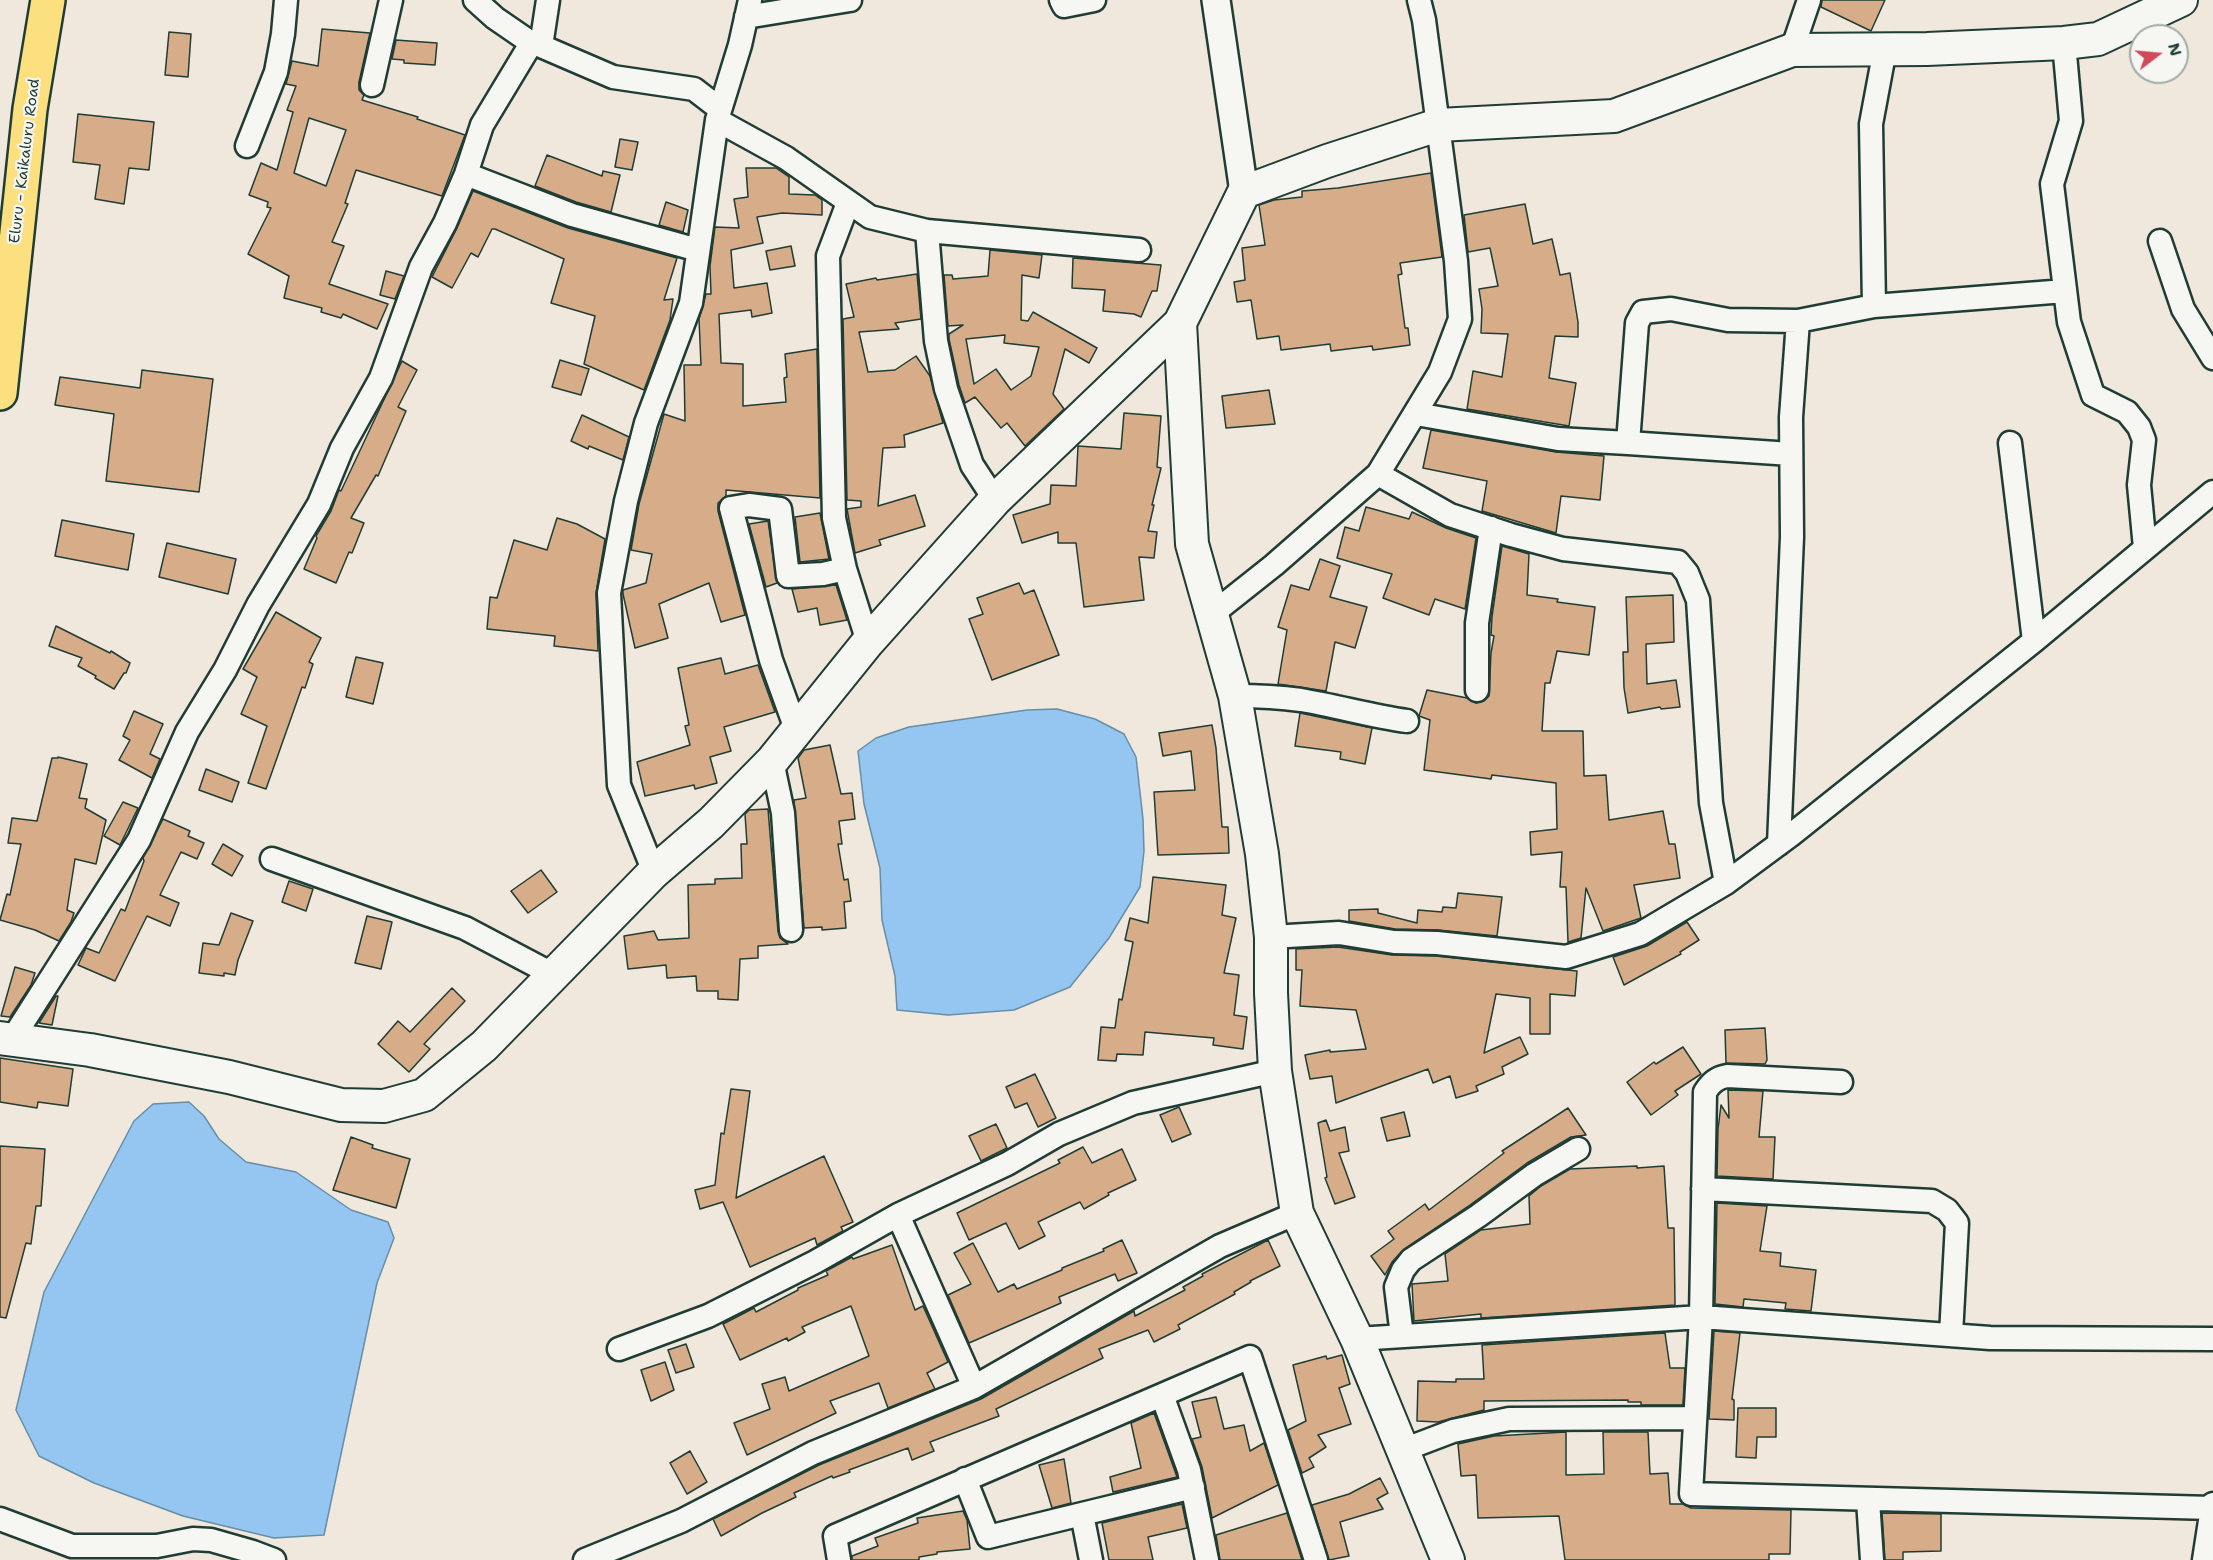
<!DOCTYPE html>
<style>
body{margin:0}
#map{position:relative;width:2213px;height:1560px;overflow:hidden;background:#f0e7dd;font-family:"Shantell Sans",sans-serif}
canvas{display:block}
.north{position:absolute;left:2129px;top:24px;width:60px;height:60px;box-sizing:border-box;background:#f6f6f2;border:2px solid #a0aca6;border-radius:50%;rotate:74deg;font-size:16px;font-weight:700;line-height:24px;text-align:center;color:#1f3d34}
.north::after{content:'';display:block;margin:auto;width:21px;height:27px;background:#d1495b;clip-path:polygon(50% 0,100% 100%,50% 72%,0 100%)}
</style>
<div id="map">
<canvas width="2213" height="1560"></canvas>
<div class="north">N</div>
</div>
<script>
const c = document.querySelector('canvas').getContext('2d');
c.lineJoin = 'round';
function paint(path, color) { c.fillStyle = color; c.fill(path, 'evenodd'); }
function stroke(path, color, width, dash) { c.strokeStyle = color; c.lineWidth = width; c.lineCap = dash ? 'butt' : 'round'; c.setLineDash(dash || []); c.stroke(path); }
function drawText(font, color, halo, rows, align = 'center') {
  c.font = font + ' "Shantell Sans",sans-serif'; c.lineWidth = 4.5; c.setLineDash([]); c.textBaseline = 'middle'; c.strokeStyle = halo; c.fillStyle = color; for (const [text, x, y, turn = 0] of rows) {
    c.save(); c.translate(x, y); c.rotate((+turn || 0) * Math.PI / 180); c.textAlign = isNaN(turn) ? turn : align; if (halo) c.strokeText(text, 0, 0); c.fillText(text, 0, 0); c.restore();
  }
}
const water = new Path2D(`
 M1057,709L1095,719L1124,734L1136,757L1143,819L1144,851L1140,887L1109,938L1070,987L1014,1010L948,1015L897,1010L895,976L882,920L880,868L864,804L858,751L876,738L909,727L1027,710Z
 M189,1102L204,1116L219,1139L246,1162L296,1172L351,1210L388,1222L394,1238L377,1283L324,1535L274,1538L183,1516L94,1483L39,1456L16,1410L44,1292L134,1121L153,1104Z`);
const building = new Path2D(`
 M1822,0H1885L1871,31L1821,7Z
 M322,29L370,33L359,82V90L364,95L362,100L418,117L417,119L465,135L442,196L356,170L345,203L348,204L332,242L344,246L329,284L388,304L377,329L343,314L341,318L321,312L322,308L284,298L289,276L248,254L271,208L267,207L268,202L249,195L261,163L277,170L293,112L287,110L296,86L286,84L292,61L318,66ZM309,118L346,130L326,186L294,173Z
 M169,32L191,34L188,77L165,75Z
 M396,40L437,43L435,65L404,63V60L392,59Z
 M78,114L154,122L149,170L129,168L124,204L95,199L100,165L73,162Z
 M620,139L638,142L632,170L615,167Z
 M547,155L602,176L603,171L620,175L611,212L576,202L535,186Z
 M746,168H776L789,177V194L815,195L822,200V215L782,213L757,217L763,243L731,250L734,288L767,283L772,313L752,317L751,310L719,314L721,363L743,364V406L786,402L784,378L787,377L785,354L817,349L820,498L726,490V496L718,503V511L745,615L721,622L709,583L659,604L668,638L635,648L623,594V590L646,583L652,554L631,550L639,504L664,414L685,421L684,365H701L699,319L706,294H711L710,266L715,227L739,228L734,199L748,197Z
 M1431,173L1442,257L1400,263L1402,274L1398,275L1405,328H1408L1410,345L1373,350L1372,346L1331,351L1330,344L1281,350L1279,336L1257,339L1251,300L1237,302L1234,282L1245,280L1242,248L1265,245L1259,205L1274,200L1302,197V191L1338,188Z
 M473,191L568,228L677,258L664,300L673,299L670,320L644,390L584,364L595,316L551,303L564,259L495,229H492L478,257L471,253L452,288L432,277L457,228Z
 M666,202L688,210L683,232L659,225Z
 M1525,204L1533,244L1552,239L1560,275L1570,273L1578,322V337L1555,336L1549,378L1576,383L1569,426L1467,409L1473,371L1502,377L1508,334L1481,333L1482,309L1479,289L1498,286L1490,248L1468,252L1464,215Z
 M791,246L795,266L770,270L766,251Z
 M990,250L1042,255L1039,278L1022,275L1021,320L1028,321L1033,312L1097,348L1089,363L1065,349L1053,394L1064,409L1025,446L1007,423L1001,428L975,397L965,403L959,385L949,339V334L963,325L948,326L944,275H952L953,279L988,276ZM1005,335L1004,343L1039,347L1031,376L1011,390L996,369L974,384L966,339Z
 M1073,258L1161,265L1157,291H1152L1141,317L1134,314L1103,311L1105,290L1072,288Z
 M386,271L404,276L395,299L380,295Z
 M917,274L921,319L895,323L899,329L859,332L868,372L895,370L916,356L930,376L943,423L904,435L905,447L883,448L878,506L915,495L925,526L879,540L881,545L855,553L847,509L861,507V501L847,500L843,319L854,317L846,284L876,278L877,280Z
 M560,360L589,369L581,395L552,387Z
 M402,361L417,370L398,407L406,411L378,476L376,475L351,518L364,523L352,553L349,552L336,583L304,569L317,538L316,536L331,511L339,490L341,491Z
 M142,370L213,379L199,492L106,481L114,414L55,405L60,377L140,388Z
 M1269,390L1275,424L1226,428L1222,396Z
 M1124,413L1161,416L1157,467L1161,468L1152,505H1154L1148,531L1157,532L1154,558L1139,557L1144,600L1084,607L1076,543H1058V532L1022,543L1013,515L1050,504L1051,485L1076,486L1078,446L1121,449Z
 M582,415L629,437L623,460L589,446L588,449L571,441Z
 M1431,430L1556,452L1604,456L1600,500L1561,496L1556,533L1482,511L1487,481L1423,468Z
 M1366,507L1409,519L1412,512L1446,528L1476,538L1465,609L1435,599L1429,615L1383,598L1392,574L1337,558L1345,527L1359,531Z
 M820,513L829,559L800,562L795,517Z
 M557,518L577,524L605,539L596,593L598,651L554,646L555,636L487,629L490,597L497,598L514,540L547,550Z
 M62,520L134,534L128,570L55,556Z
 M768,521L777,583L766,587L749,524Z
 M167,543L236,559L228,594L159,577Z
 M1502,546L1529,554L1527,595L1558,599L1557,602L1595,607L1589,655L1557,651L1550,683H1545L1542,731H1583L1584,776L1606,775L1609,820L1663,811L1669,844H1675L1680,878L1634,885L1641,918L1603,931L1586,888L1581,938L1568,942L1566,887H1560L1562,852L1531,855L1530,832L1557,829L1556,783L1492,775L1491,779L1424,770L1430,720L1419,716L1427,690L1467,698L1476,703L1484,701L1489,696L1491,653L1494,636L1491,635L1492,617Z
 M1320,559L1340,566L1330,597L1367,607L1355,648L1335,642L1326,691L1278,684L1287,630L1278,627L1291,585L1309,590Z
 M1019,583L1024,594L1034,590L1059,655L992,680L969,619L983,614L977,598Z
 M836,585L847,620L820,625L817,608L798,612L792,589Z
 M1673,595L1674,642L1646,644L1647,684L1676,680L1680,707L1661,709L1660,707L1628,713L1624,688L1623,652H1628L1626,597Z
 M276,612L321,638L309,662L313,664L305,688L302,687L266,789L248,783L267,726L241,714L257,677L243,669Z
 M56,626L110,653L111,651L130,663L126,673H124L114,689L95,678L96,676L78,666L82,658L49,646Z
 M356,657L383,663L373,704L346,697Z
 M721,658L725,674L758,665L775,712L724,727L731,751L710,757L717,783L695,789L694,785L645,796L637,762L690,745L685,726L689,725L678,668Z
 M134,711L163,724L150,754L160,759L152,778L119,760L130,740L123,736Z
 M1300,713L1372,728L1365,764L1340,759L1341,752L1295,746Z
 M1212,725L1216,748L1222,827H1228L1229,853L1158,855L1154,792L1195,790L1191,751L1163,756L1159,733Z
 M830,745L841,794L852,793L855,819L839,821L842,844H838L844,880L848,879L851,901L844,902L846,928L822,930V927L804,928L794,800L806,798L798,758L804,750Z
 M58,757L87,764L79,798L87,799L85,808L106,820L96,864L75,859L67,910L74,913L71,922L59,941L35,930L0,920L7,894L10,895L21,844L8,843L12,818L37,821L52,758H58Z
 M206,769L239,782L232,802L199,790Z
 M123,802L138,808L120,845L104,836Z
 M768,809L778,931L780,938L788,944L758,946V958L740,959L738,1000L718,999V991H697L696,976L667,978L666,965L628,969L624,936L654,931L658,940L689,938L688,885L715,884V879L742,878L741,844H747L745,814L749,810Z
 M163,819L190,831L188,836L204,843L197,859L181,852L160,895L179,903L170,926L147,916L115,981L78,965L86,948L99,953L121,909L125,911L144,861L143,858Z
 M223,844L243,856L232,876L212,864Z
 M541,870L557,892L528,913L511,891Z
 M1153,877L1226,885L1222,915L1236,918L1224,973L1239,975L1234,1015L1247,1017L1243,1049L1213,1045L1214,1038L1145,1032L1143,1055L1117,1054L1116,1061L1098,1060L1101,1027L1115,1028L1119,999L1122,1000L1133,942L1125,940L1130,918L1148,923Z
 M289,881L313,889L306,911L282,902Z
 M1458,893L1502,897L1497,936L1438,930L1395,929L1349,921V910L1378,909V913L1417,923L1418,910L1442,912L1443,907L1456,908Z
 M231,913L253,921L238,960L235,975L224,973V976L199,973L203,943L219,945Z
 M367,916L392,922L381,969L355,963Z
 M1687,922L1699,940L1680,952L1681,954L1624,985L1613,957L1647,946Z
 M1338,947L1392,955L1436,956L1577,971L1575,996L1550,994V1034H1530V998L1496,994L1484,1053L1520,1037L1528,1054L1502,1067L1504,1074L1476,1086L1478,1091L1456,1098L1450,1076L1433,1083L1428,1069L1336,1103L1332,1076L1310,1079L1305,1055L1330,1050V1052L1366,1049L1356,1010L1300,1006L1302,970H1296V949Z
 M15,967L35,973L31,985L10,1017L1,1016Z
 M452,988L465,1001L424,1044L430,1049L409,1072L378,1044L398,1021L410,1032Z
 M56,996H58L52,1025L39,1023Z
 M1765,1028L1767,1060L1765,1064L1726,1063L1725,1030Z
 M1683,1047L1701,1074L1675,1091L1678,1095L1651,1115L1627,1082L1654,1062L1656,1064Z
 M0,1058L73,1069L68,1106L38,1102L37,1108L0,1102Z
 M1035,1074L1056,1118L1038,1127L1027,1103L1015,1108L1006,1087Z
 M731,1089L750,1091L736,1198L824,1156L853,1222L841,1227L843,1231L817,1245L815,1238L750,1267L723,1202L700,1209L695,1190L715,1185L721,1133L724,1134Z
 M1728,1090L1763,1091L1759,1137H1775L1773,1179L1717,1176L1718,1129L1721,1105L1729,1118Z
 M1179,1107L1191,1134L1172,1142L1160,1115Z
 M1568,1108L1586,1135L1571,1137L1527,1163L1470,1205L1404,1249L1392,1262L1385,1275L1371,1256L1394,1239L1388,1231L1425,1204L1429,1210L1504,1153L1502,1151Z
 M1404,1112L1410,1136L1387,1141L1381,1118Z
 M1326,1120L1330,1131L1345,1127L1349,1151L1339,1153L1355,1197L1335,1204L1325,1178L1327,1177L1318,1123Z
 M996,1124L1007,1148L981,1161L969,1136Z
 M351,1137L373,1145L372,1148L410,1159L396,1208L333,1190Z
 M0,1146L45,1149L41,1206H36L31,1244L26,1243L6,1318L0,1317Z
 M1083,1147L1092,1163L1122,1149L1136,1180L1108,1193L1109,1195L1084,1209L1080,1202L1038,1222L1045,1236L1019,1249L1006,1223L969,1240L957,1213L1060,1163L1058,1160Z
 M1637,1166V1168L1664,1166L1668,1228H1674L1675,1305L1481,1318V1314L1414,1321L1412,1284L1448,1281L1445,1254L1481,1230L1530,1224L1529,1196L1541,1186L1570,1169Z
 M1717,1203L1767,1206L1760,1251L1781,1253L1780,1266L1816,1270L1811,1311L1785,1309L1786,1303L1744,1299L1743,1307L1715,1304Z
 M1122,1240L1137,1273L1118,1281L1115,1274L1059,1297L1061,1303L969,1343L948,1295L971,1284L954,1253L973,1243L998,1292L1014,1284L1017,1289L1062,1270V1268L1104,1251L1103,1249Z
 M1268,1240L1280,1266L1250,1281L1251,1282L1234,1292L1235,1294L1178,1325L1180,1329L1154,1342L1148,1330L1099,1349L1103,1358L996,1409L999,1416L930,1442L934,1451L912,1460L908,1448L849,1470L850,1472L833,1478L832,1476L794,1493L796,1497L762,1513L721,1536L713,1519L819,1465L981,1399L1134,1311L1135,1316L1185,1290L1183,1287L1203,1276L1202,1274Z
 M892,1245L915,1310L923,1306L948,1362L927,1373L935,1389L888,1408L879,1383L830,1401L836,1413L747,1455L734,1423L770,1409L762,1384L785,1377L789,1391L869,1356L851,1306L802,1327L805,1332L788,1341L787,1338L740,1360L723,1324L754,1308L756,1312L798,1290V1288L828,1275L826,1271L852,1257L853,1259Z
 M1714,1331L1740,1333L1732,1399L1734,1400V1420L1709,1419Z
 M1665,1333L1670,1368H1685L1683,1405H1641V1402H1628V1400L1484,1401V1410L1438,1422L1417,1421L1418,1381L1456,1382V1379H1484L1482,1345Z
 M686,1344L694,1367L676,1373L668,1350Z
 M1342,1355L1350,1384L1339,1388L1351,1424L1318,1435L1326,1447L1309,1458L1314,1467L1302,1473L1288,1430L1306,1421L1293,1365L1326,1356L1327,1359Z
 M665,1362L674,1390L651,1401L641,1370Z
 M1216,1397L1224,1429L1244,1425L1250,1451L1264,1443L1278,1485L1212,1518L1202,1467L1192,1439L1201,1437L1192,1402Z
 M1738,1408H1776V1437H1757L1756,1458L1736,1457Z
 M1154,1413L1177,1477L1113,1492L1110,1477L1141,1468L1131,1423Z
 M1566,1432V1475L1604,1474L1603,1432H1648L1650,1474L1668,1473L1670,1504H1683L1691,1508L1791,1510L1790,1554H1769V1560H1565L1559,1516L1478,1518L1476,1475L1461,1476L1458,1444L1494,1436Z
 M690,1451L707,1482L687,1494L670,1463Z
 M1064,1459L1071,1503L1052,1508L1039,1465Z
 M1380,1478L1388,1493L1377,1499L1383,1509L1340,1522L1349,1556L1329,1560L1312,1505L1349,1494Z
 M1182,1504L1187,1528L1148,1537L1153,1560H1109L1102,1523Z
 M963,1511L967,1520L970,1549L937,1552V1554L919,1557V1560H852V1556L878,1546L875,1538L918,1523L917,1518Z
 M1287,1513L1302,1560H1220L1216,1535Z
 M1882,1513L1941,1514V1551L1903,1552V1560H1885Z`);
const minor = new Path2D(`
 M475,0L495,18L527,40L613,77L694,89L720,109
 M1061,0L1064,6L1094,0
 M746,17L850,0
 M2064,43L2071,121L2052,184L2069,322L2093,395L2127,412L2139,427L2144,440L2139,485L2145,548
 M541,46L548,0
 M1792,50L1809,0
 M372,85L391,0
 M717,120L786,158L870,217L927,231L1139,250
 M247,146L276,72L283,34L286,0
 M466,174L572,215L698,250
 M848,203L828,256L834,518L845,569L868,642
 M927,231L936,341L946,389L972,465L995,500
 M2160,241L2183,309L2213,358
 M1874,306L2065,291
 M1416,414L1558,439L1628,443L1637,323L1643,312L1671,309L1728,320L1798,321
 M1628,443L1791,454
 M2010,443L2034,641
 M1378,474L1450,515L1511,535L1563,549L1678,562L1687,573L1698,600L1711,803L1726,883
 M1211,615L1274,565L1378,474L1440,372L1460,319L1456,261L1424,20L1419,0
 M1477,690V623L1491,528
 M1235,696C1257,696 1279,697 1301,700C1337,706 1371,716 1407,721
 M797,732L771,660L731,508L749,505L780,509L788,576L823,574L845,569
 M772,761L783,813L791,930
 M1779,844L1792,537L1791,417L1798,321L1874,306L1871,124L1885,49
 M272,859L465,928L554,975
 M654,872L619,785L609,593L626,501L646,423L691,303L717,120L740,45L750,0
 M1271,937L1339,933L1394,942L1437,943L1566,957L1640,934L1726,883L1791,835L2034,641L2213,492
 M11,1041L139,840L187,732L225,670L258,605L319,504L342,448L381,378L421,267L445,223L466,174L482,125L532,42
 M1841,1082L1727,1076C1716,1078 1711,1083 1705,1092L1701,1317L1691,1494L2212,1508L2213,1504
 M1703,1189L1932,1201L1947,1210L1957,1223L1951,1335
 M898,1215L974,1387
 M1402,1336L1396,1287L1403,1270L1411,1260L1478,1216L1534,1175L1578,1149
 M1357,1339L1701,1317L1990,1338L2213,1339
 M619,1349L708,1316L815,1262L898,1215L1007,1164L1059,1134L1133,1103L1275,1071
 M1403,1450L1453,1431L1509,1419L1695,1418
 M965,1479L988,1537L1082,1514
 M1868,1500L1872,1560
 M0,1519L72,1546H157L193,1539L211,1540L253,1552L274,1560
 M585,1560L681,1521L813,1453L974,1387L1220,1246L1297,1213
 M839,1560L835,1536L1162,1395
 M1091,1560L1082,1514L1193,1487
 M1207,1560L1189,1470L1162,1395L1250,1357L1316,1560
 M2204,1560L2212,1508`);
const tertiary = new Path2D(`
 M1216,0L1244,192`);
const secondary = new Path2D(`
 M1180,323L1192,544L1235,696L1262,854L1271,937V993L1275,1071L1297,1213L1357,1339L1448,1560
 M0,1038L90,1050L229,1077L341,1105L384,1106L424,1095L484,1046L654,872L711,823L772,761L868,642L995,500L1180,323L1244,192L1327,161L1438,125L1614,116L1792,50L1927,49L2064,43L2098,39L2181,0`);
const primary = new Path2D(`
 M0,393L30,109L48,0`);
const streetNames = [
 ["Eluru - Kaikaluru Road",25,161,-83]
];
paint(water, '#95c6f1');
stroke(water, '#668fa5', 1.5);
paint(building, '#d7ac88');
stroke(building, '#1f3d34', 1.5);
stroke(minor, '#1f3d34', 27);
stroke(tertiary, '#1f3d34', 32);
stroke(secondary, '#1f3d34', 36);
stroke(primary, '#1f3d34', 38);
stroke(minor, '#f6f6f2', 22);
stroke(tertiary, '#f6f6f2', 27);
stroke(secondary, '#f6f6f2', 32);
stroke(primary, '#fce080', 33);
drawText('15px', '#1f3d34', '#f6f6f2', streetNames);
</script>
